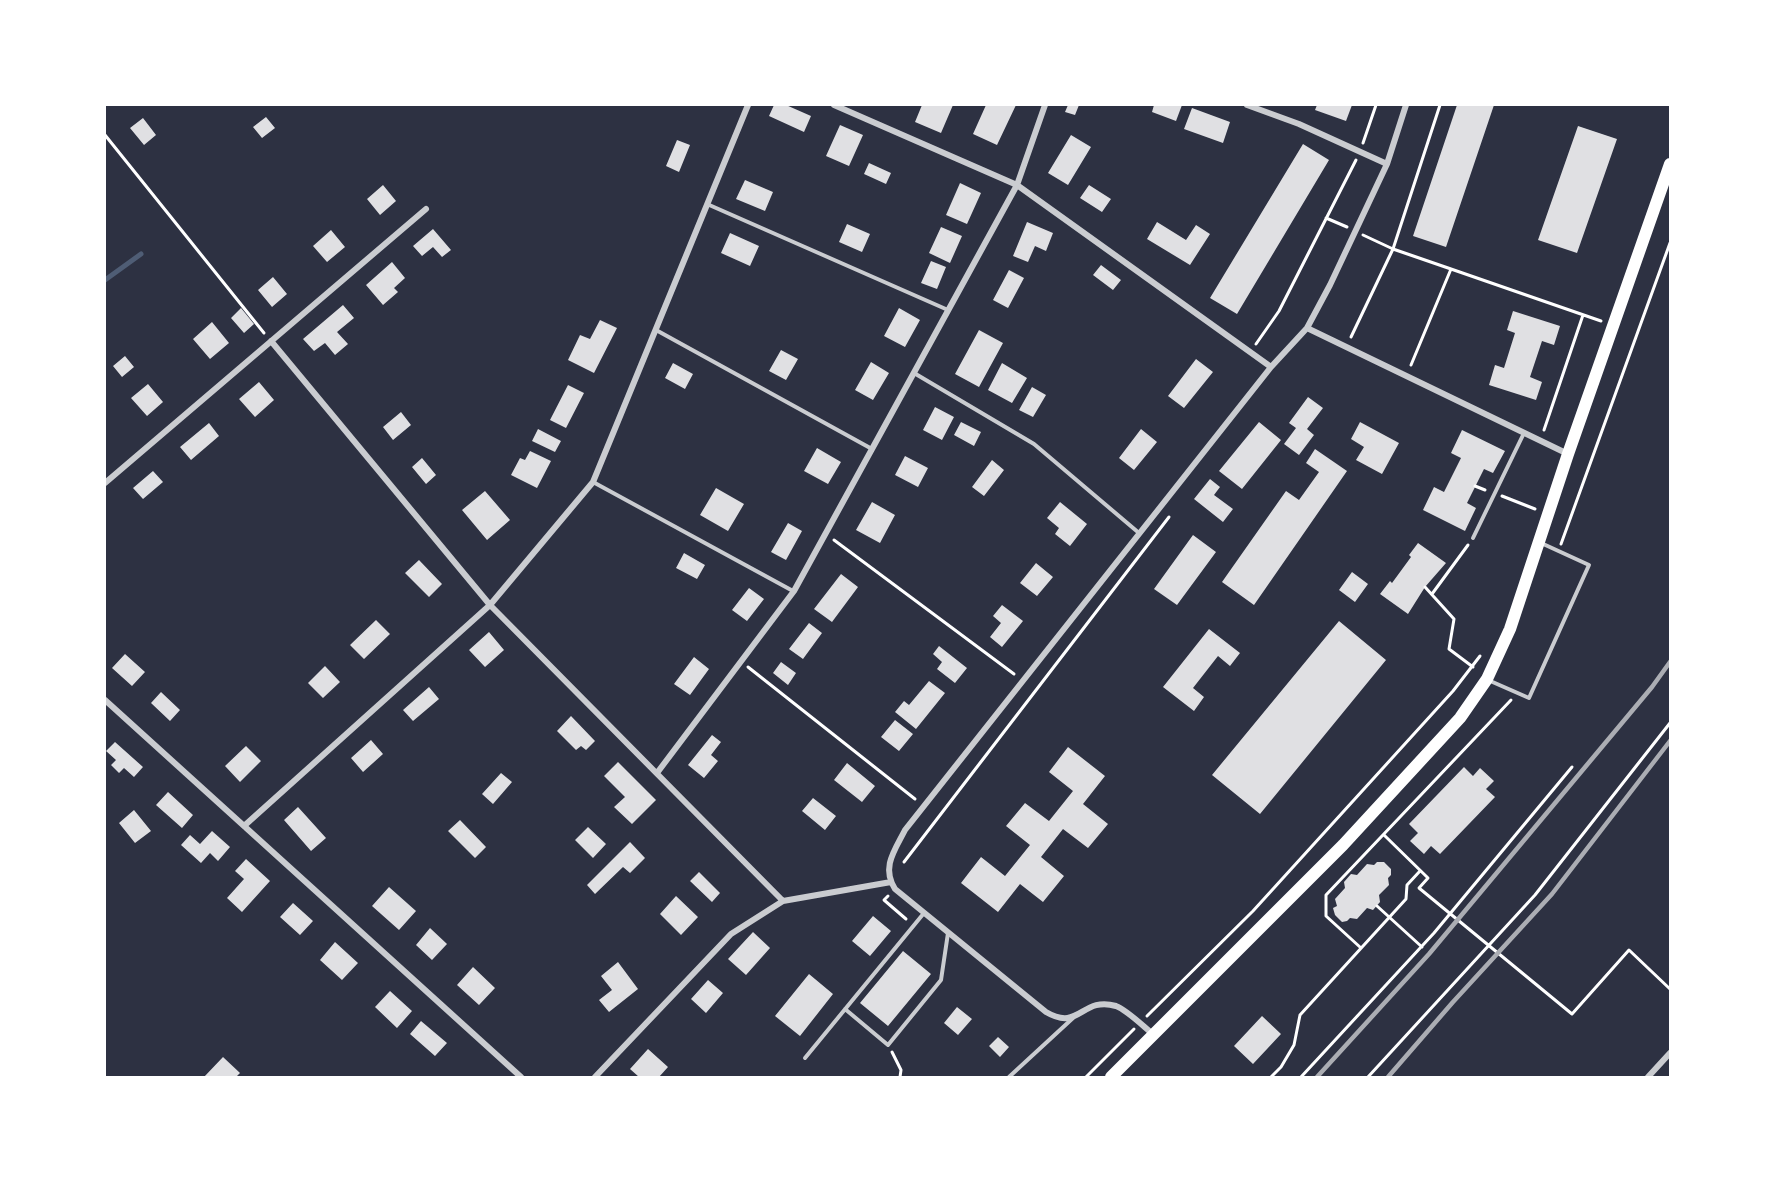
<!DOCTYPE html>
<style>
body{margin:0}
#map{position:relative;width:1775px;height:1182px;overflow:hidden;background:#2d3142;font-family:Mulish,sans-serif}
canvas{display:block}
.frame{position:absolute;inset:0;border:106px solid #fff;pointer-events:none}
</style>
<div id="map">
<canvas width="1775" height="1182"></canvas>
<div class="frame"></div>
</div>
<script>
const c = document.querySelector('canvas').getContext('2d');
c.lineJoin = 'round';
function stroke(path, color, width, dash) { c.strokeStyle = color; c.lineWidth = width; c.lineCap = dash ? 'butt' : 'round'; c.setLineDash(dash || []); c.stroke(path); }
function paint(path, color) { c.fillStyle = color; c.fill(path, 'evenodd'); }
const stream = new Path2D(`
 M105,280L141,254`);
const building = new Path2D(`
 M774,105H786L811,116L804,132L769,116Z
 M922,105H953L941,133L915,122Z
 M986,105H1016L997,145L973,134Z
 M1068,105H1079L1075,115L1065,112Z
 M1154,105H1182L1176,121L1152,112Z
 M1317,105H1352L1346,121L1315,110Z
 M1457,105H1494L1446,247L1413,236Z
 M1192,108L1230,122L1223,143L1184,129Z
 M266,117L275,128L262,138L253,127Z
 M143,118L156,135L144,145L130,128Z
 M840,125L863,135L849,166L826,156Z
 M1578,126L1617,139L1577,253L1538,240Z
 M1071,135L1091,147L1068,185L1048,173Z
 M677,140L690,145L679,172L666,166Z
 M1303,144L1329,160L1237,314L1210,298Z
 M869,163L891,173L886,184L864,174Z
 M745,180L773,192L765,211L736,199Z
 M960,183L981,193L967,224L946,215Z
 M383,185L396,201L380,215L367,199Z
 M1089,185L1111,199L1102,212L1080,198Z
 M1027,222L1053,233L1046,251L1035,246L1028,262L1013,256Z
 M1157,222L1186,240L1196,225L1210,234L1190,265L1147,239Z
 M847,224L870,234L862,252L839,242Z
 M941,227L962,236L950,263L929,253Z
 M433,229L451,250L442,257L433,247L422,256L413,246Z
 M331,230L345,247L327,262L313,246Z
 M730,233L759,246L750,266L721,253Z
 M931,261L946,267L937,289L921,283Z
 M392,262L405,278L394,288L398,292L383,305L366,285Z
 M1101,265L1121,280L1113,290L1093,275Z
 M1009,270L1024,278L1008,308L993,300Z
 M273,277L287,294L272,307L258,290Z
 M343,305L354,318L337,332L348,344L335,355L325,343L314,351L303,339Z
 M241,308L254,324L244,333L231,318Z
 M899,308L920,320L905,347L884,336Z
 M1513,311L1560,326L1554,345L1542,341L1530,377L1542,382L1536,400L1489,385L1495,365L1504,368L1515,333L1507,330Z
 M600,320L617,328L594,373L568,360L580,335L590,339Z
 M212,322L229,343L210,359L193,339Z
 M979,330L1003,343L979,387L955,374Z
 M781,350L798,359L786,380L769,371Z
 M125,356L134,367L122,377L113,366Z
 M1196,359L1213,372L1184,408L1168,396Z
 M871,362L889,373L873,400L855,390Z
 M673,363L693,374L685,389L665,378Z
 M1002,363L1027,378L1012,403L988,390Z
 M259,382L274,400L255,417L239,399Z
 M148,384L163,402L147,416L131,398Z
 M568,385L584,393L566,428L550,420Z
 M1032,387L1046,395L1033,417L1019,410Z
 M1308,397L1323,408L1307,429L1314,435L1299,455L1284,444L1296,428L1289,423Z
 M935,407L954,417L942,440L923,430Z
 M401,412L411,425L393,440L383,427Z
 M961,422L981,432L974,446L954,435Z
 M1259,422L1281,440L1242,489L1219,471Z
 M1360,422L1399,443L1382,474L1356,460L1364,447L1351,439Z
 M209,423L219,436L191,460L180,447Z
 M538,429L561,441L555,452L532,441Z
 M1141,429L1157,442L1134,470L1119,458Z
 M1462,430L1505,451L1493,473L1484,469L1467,503L1476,508L1465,531L1423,510L1434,487L1444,492L1461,458L1451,453Z
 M817,448L841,462L828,484L804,471Z
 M1315,449L1347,471L1254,605L1222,582L1286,491L1299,500L1319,472L1306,463Z
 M530,451L551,461L537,488L511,475L520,458L525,460Z
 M905,456L928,468L918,487L895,475Z
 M422,458L436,475L426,484L412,467Z
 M992,460L1004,470L984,496L972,487Z
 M153,471L163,482L143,499L133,488Z
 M1210,479L1220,487L1214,495L1233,509L1223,522L1194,499Z
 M716,488L744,504L728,531L700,515Z
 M485,491L510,520L487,540L462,510Z
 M872,502L895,515L880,543L856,530Z
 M1060,502L1087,524L1070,546L1055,534L1059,528L1047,518Z
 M788,523L802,531L786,560L771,552Z
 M1193,535L1216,552L1177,605L1154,589Z
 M1418,543L1446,563L1425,587L1408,614L1380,594L1390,581L1392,583L1411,557L1409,555Z
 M684,553L705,565L697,579L676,568Z
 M419,560L442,584L429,597L405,573Z
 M1036,563L1053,577L1037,596L1020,583Z
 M1352,572L1368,584L1355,602L1339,590Z
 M841,574L858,587L832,622L814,609Z
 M749,588L764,599L747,621L732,610Z
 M1002,605L1023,621L1002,647L990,637L1001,623L993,616Z
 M376,620L390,634L364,659L350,645Z
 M1339,621L1386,660L1260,814L1212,775Z
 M809,623L822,633L803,659L789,649Z
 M1209,629L1240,653L1230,666L1218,656L1193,688L1204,697L1194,711L1163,687Z
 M489,632L504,650L485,667L469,650Z
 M939,646L967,668L955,683L937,669L942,662L933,654Z
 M125,654L145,672L132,686L112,668Z
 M694,657L709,669L690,695L674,684Z
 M781,662L796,673L788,685L773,673Z
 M325,666L340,682L323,698L308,683Z
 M929,681L945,693L916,729L895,712L904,701L909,705Z
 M429,687L439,699L413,721L403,710Z
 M161,692L180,710L170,721L151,703Z
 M571,716L595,741L586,750L581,746L576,750L557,731Z
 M895,720L913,734L899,751L881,737Z
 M712,735L721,742L711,755L718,761L704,778L688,765Z
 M371,740L383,754L363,772L351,758Z
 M115,742L143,767L134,777L124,768L119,773L111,765L116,760L106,751Z
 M246,746L261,761L240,782L225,766Z
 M1068,747L1105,776L1083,804L1108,824L1088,848L1063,829L1041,857L1064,876L1043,902L1020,884L998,912L961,883L981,857L1005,876L1030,845L1006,826L1025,803L1049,821L1073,791L1049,772Z
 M618,762L656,800L632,824L614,807L625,797L604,776Z
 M847,763L875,786L862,802L834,780Z
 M1464,767L1473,776L1480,768L1494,781L1486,789L1495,797L1440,854L1431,846L1424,854L1410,841L1418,833L1409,824Z
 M501,773L512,782L493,804L482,794Z
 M168,792L193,815L182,828L156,805Z
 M813,798L836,816L825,830L802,811Z
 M298,807L326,838L311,851L284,820Z
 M134,810L151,831L135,843L119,823Z
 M460,820L486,847L475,858L448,831Z
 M588,827L606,844L593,858L575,840Z
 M212,831L230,847L218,861L210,853L201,863L181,845L190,835L200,844Z
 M630,842L645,858L630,873L623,867L595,894L587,885Z
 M246,859L270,881L242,912L227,898L244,879L235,871Z
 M1377,862H1384L1391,869V875L1388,878L1389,885L1379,895L1380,902L1373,910L1367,908L1357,919L1350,918L1347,921L1342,922L1335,915L1333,908L1337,906L1335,899L1345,888L1344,882L1351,874L1357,875L1367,864L1374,865Z
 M699,872L720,893L712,902L690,881Z
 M389,887L416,911L399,930L372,906Z
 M676,896L698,917L681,935L660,914Z
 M293,903L313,921L300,935L280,917Z
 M873,916L891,931L870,956L852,941Z
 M430,928L447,944L432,960L416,945Z
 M753,932L770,948L746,975L728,959Z
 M335,942L358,963L342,980L320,960Z
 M903,951L931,974L888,1026L860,1003Z
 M618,962L638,989L609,1012L599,1000L612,990L601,976Z
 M473,967L495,988L479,1005L457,985Z
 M809,974L833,994L800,1036L775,1016Z
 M708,980L723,993L706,1013L691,999Z
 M390,991L412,1011L397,1028L375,1007Z
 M957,1007L972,1019L958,1035L944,1023Z
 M1262,1016L1281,1034L1253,1064L1234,1046Z
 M421,1021L447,1043L435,1056L410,1034Z
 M998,1037L1009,1047L1000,1057L989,1046Z
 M648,1049L668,1067L659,1077H639L630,1069Z
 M223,1057L240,1073L236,1077H204Z`);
const path = new Path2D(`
 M105,135L264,333
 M1363,143L1376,105
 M1326,218L1347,227
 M1363,235L1393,249L1451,269
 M1351,337L1393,249L1440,105
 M1256,344L1279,311L1356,160
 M1411,365L1451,269L1601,321
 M1544,430L1583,315
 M1475,486L1485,490
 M1502,496L1535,509
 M834,540L1014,674
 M1561,544L1670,243
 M1425,587L1454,619L1449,649L1473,667
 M1432,594L1468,545
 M748,667L915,799
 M1384,835L1428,878L1419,888L1572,1014L1629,950L1670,989
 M904,862L1169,517
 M888,896L884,900L906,919
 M1377,906L1422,947
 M1361,948L1326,916V895L1511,700
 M1147,1016L1253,911L1453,691L1480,656
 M892,1052L901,1070L900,1077
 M1086,1077L1134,1029
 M1271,1077L1281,1067L1294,1045L1300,1015L1406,899L1407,885L1420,871
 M1301,1077L1434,933L1572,767
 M1368,1077L1535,895L1670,723`);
const service = new Path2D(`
 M707,204L948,310
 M656,330L872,449
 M914,373L1034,444L1139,533
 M593,482L793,591
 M1473,538L1524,433
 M1488,680L1529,698L1589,565L1541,543
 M845,1009L888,1045L941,980L948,933
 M805,1058L924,913
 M1009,1077L1073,1018`);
const minor = new Path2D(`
 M834,105L1017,185L1271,367
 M1247,105L1299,124L1387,164
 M1307,328L1568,454
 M271,341L490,605L783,901
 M105,483L426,209
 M105,700L521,1077
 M657,773L794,591L1017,185L1045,105
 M244,826L490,605L593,482L748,105
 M1154,1035C1144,1027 1127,1010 1116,1006C1081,996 1080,1032 1046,1012L895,889C881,867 895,850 905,830L1271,367L1307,328L1330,285L1387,164L1406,105
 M595,1077L731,934L783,901L891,882
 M1648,1077L1670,1053`);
const secondary = new Path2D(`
 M1111,1077L1343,845L1460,718L1487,679L1510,629L1568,454L1670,164`);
const rail = new Path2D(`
 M1317,1077L1429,954L1652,687L1670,662
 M1388,1077L1453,1002L1552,894L1670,741`);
stroke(stream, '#4f5d75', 5);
paint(building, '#e0e0e3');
stroke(path, '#fff', 3);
stroke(service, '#caccd0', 4);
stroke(minor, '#caccd0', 6);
stroke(secondary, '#fff', 12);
stroke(rail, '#abadb3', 4.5);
</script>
